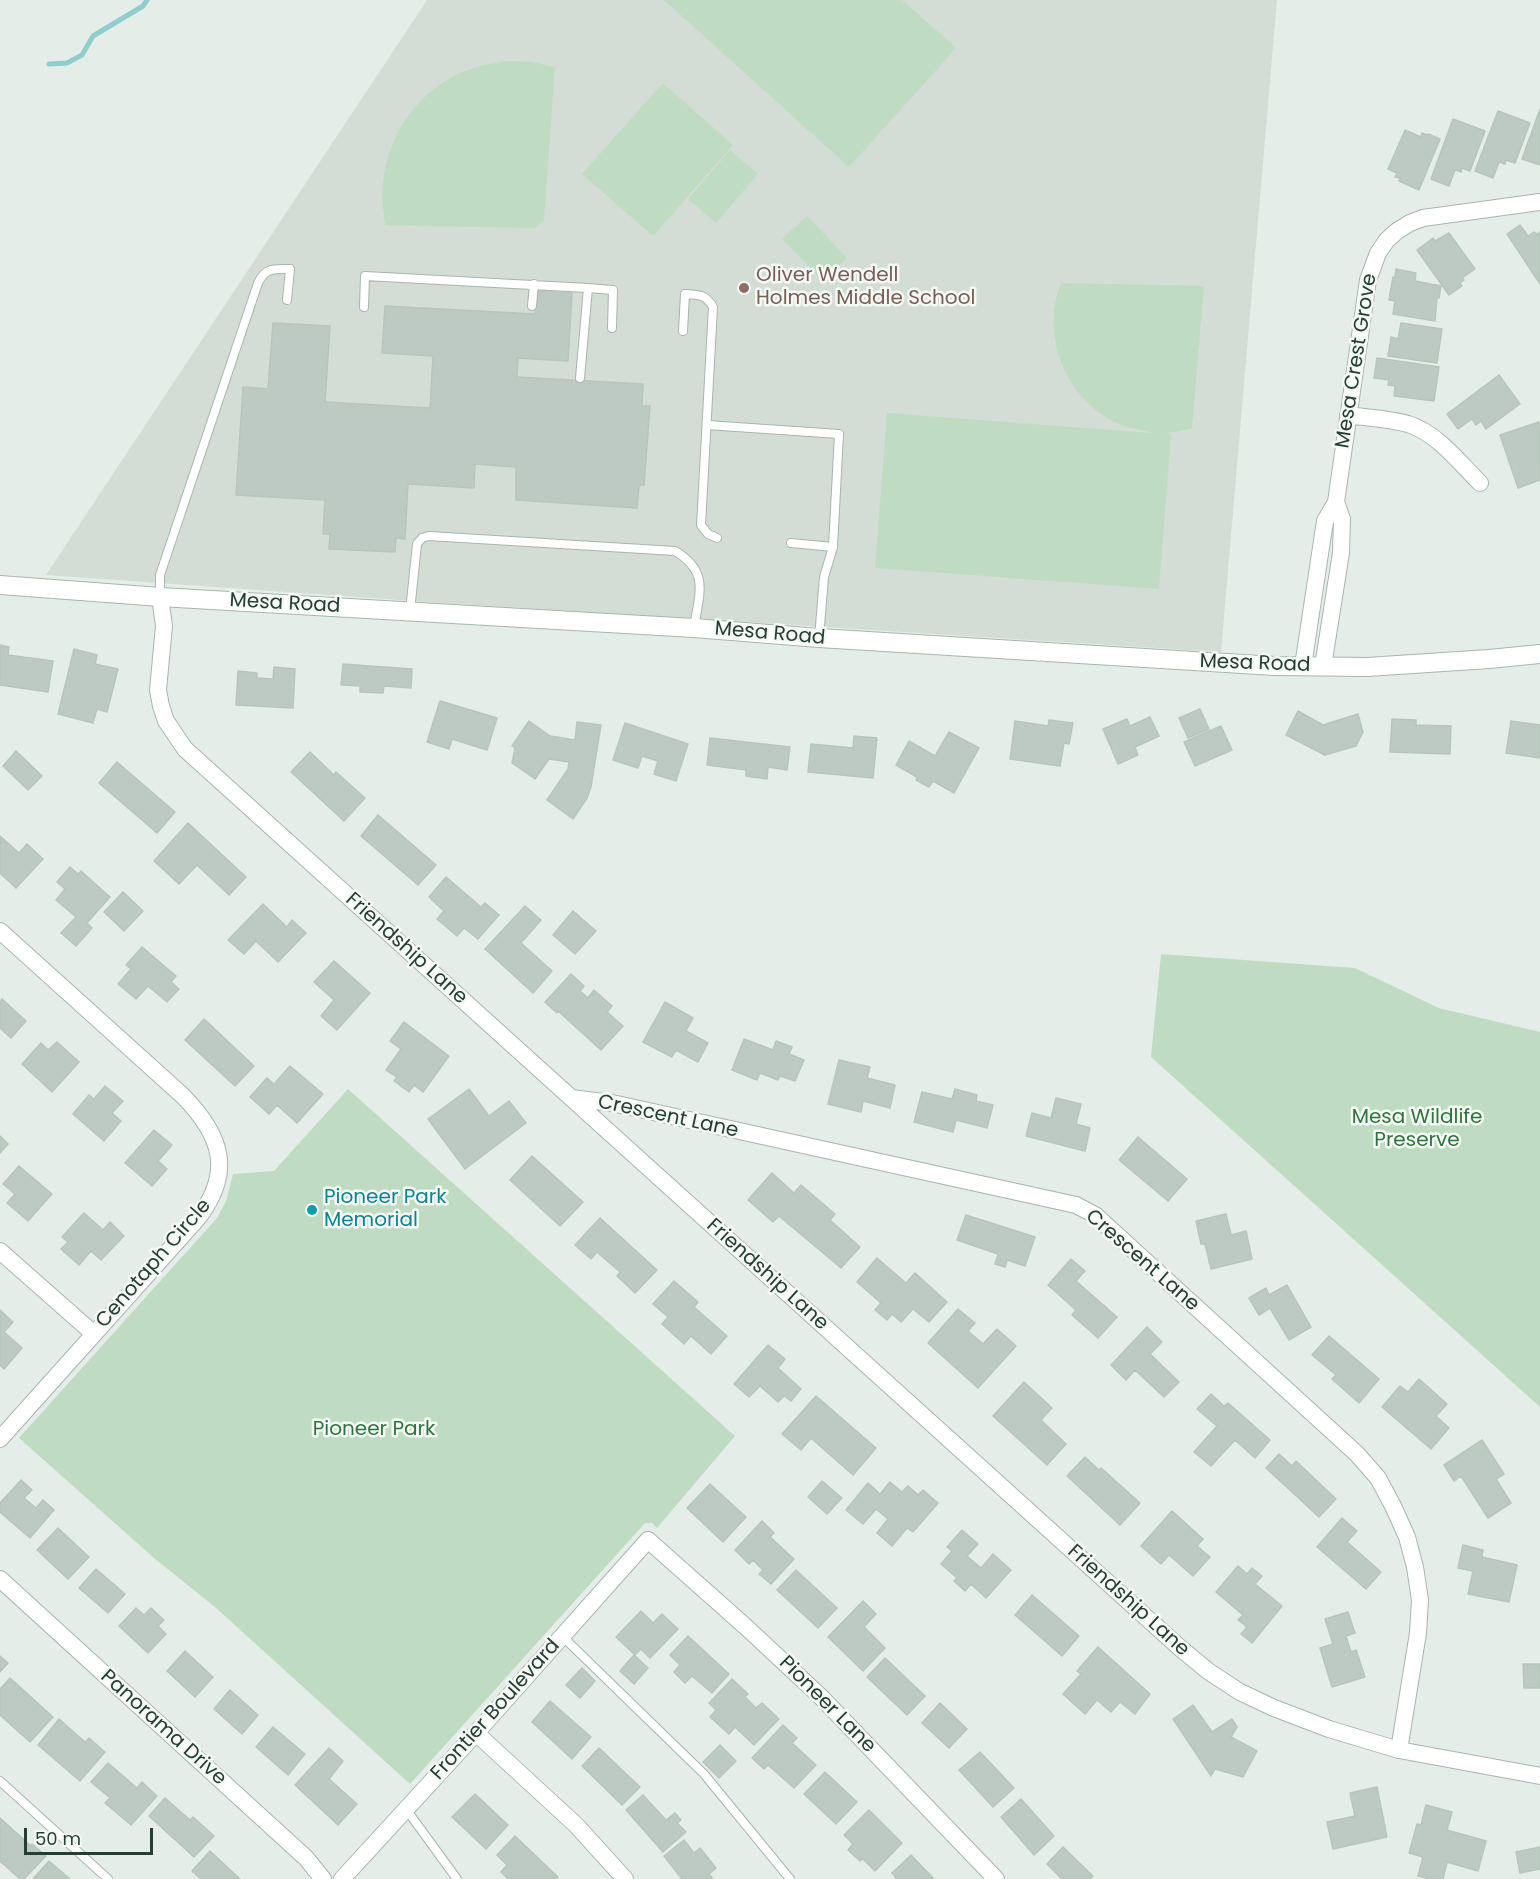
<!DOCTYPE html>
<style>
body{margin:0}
#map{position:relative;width:1540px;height:1879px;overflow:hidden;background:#e5ede8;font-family:Poppins,sans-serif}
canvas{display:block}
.scale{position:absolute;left:24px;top:1828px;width:129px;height:27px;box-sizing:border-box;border:3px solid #253d32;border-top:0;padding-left:8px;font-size:18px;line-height:21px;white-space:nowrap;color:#253d32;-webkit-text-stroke:4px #f5f9f6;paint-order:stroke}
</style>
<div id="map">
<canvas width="1540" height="1879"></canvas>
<div class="scale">50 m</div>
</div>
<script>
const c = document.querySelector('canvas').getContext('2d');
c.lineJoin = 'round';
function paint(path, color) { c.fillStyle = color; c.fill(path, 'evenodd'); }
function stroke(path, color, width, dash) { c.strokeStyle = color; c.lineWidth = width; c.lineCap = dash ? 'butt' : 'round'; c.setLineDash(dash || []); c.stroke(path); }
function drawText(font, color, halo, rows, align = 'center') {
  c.font = font + ' Poppins,sans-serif'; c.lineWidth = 5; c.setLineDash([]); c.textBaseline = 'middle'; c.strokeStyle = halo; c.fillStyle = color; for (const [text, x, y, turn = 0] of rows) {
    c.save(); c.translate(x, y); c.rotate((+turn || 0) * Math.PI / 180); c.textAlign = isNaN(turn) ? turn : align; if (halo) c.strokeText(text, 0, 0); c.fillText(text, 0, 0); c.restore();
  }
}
const built = new Path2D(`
 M427,0H1277L1221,652L427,602L46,575Z`);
const green = new Path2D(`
 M664,0H902L956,48L849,167Z
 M511,61L532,62L555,67L544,220L534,228L385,225C383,208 381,191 384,174C393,122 431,77 484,65C493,63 502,62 511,61Z
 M663,83L733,145L653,236L582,174Z
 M730,150L758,174L716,223L688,199Z
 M807,216L847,258L823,281L782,239Z
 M1061,283L1204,286L1192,428L1181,431L1166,433L1171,434L1159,589L875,568L887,413L1153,433C1144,430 1132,429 1122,425C1068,404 1039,337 1061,283Z
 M1161,954L1355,968L1439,1008L1540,1032V1407L1151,1057Z
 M348,1089L735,1436L657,1528L652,1523H645L410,1784L215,1607L154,1558L19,1438L217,1218L226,1201L233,1174L274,1171Z`);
const stream = new Path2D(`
 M49,64L67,63L82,55L93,36L143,6L147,0`);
const building = new Path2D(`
 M1540,109V165L1522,159Z
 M1498,111L1530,123L1515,163L1506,160L1505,164L1499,162L1493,178L1475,171Z
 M1453,119L1485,131L1470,171L1462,168L1461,172L1455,170L1449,186L1431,179Z
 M1405,130L1421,137L1422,133L1427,135L1428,134L1440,139L1419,190L1399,181L1400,178L1395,177L1397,173L1388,169Z
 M1520,225L1528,236L1534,232L1537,234L1540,232V284L1507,234Z
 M1449,233L1475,269L1462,278L1464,280L1460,283L1462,286L1449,295L1417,250L1433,238L1435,241Z
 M1396,269L1416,273L1415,281L1441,286L1439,298L1437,297L1435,321L1393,314L1395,301L1389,300L1393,277H1395Z
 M536,291L572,293L568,361L518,358L517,377L643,384L642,406H650L644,485H639L637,508L516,500V467L475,464L474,488L408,484L405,539L396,538L395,552L329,549L330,534H323L325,500L236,495L243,387L268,389L273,323L330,326L325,402L430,408L433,356L382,353L385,306L535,314Z
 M1401,323L1442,329L1437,363L1388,356L1391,337L1398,339Z
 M1377,358L1439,367L1434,401L1394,396L1395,386L1388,385L1389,380L1374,378Z
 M1499,375L1520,404L1486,429L1481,421L1476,425L1472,419L1458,429L1447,414Z
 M1539,422L1540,480L1518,488L1500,435Z
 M0,645L9,647L8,655L53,661L48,692L0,685Z
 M74,649L97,655L95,664L118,669L107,712L97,709L93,723L58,714Z
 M343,664L412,669L411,688L384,686L383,693L360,692V686L341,685Z
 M274,667L295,669L293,708L236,705L238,671L257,673V678L273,679Z
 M440,701L497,718L487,750L452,739L449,749L427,742Z
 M1200,709L1209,729L1188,738L1179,718Z
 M1298,711L1323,725L1358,714L1363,732L1356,746L1325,755L1286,735Z
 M1150,717L1159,736L1135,747L1138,755L1118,764L1103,729L1127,719L1130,726Z
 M1392,719L1416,720V725L1451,726L1450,754L1390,752Z
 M1049,720L1073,723L1069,744L1064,743L1060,766L1010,759L1015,721L1048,726Z
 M529,721L550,736L575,740L577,722L601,725L591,787L587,798L573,819L547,800L568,769L569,762L549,759L535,779L512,763L515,748L512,746Z
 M1511,721L1540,725V758L1506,753Z
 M625,723L688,744L676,781L654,774L658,761L642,756L638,768L613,760Z
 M1221,726L1232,750L1195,766L1184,742Z
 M949,732L979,748L954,793L933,781L929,787L916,780L917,777L896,765L909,741L935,756Z
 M854,736L877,738L873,778L808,772L811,744L853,748Z
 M710,738L790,747L787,770L768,767L767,779L746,776V770L707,765Z
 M16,751L42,776L28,790L3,766Z
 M310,752L334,775L336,772L365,798L344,821L291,772Z
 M117,762L175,812L157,833L99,783Z
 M378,815L436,865L418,885L361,836Z
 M188,823L246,877L229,895L197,865L179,884L154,861Z
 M0,836L19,853L27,844L43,859L16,888L0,873Z
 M70,867L78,874L81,871L110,897L87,923L92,928L76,946L61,933L76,917L56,900L65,889L57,882Z
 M446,877L481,907L485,903L499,915L478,939L464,928L457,936L437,919L444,911L429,897Z
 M123,892L143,911L124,931L104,912Z
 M263,904L287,927L292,920L306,933L278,962L256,941L244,954L228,940Z
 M525,906L541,920L521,943L552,971L533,993L485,949Z
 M573,911L596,931L575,954L553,935Z
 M142,947L176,976L171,982L179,989L167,1002L148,986L136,999L118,984L131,969L126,965Z
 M334,961L370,993L337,1030L321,1016L334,1000L314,982Z
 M571,974L584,986L580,991L588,998L594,990L612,1006L607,1012L623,1026L601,1050L558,1011L557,1013L545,1002Z
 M2,999L26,1021L11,1038L0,1028V1002Z
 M665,1002L693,1018L686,1031L708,1043L698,1062L676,1050L672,1057L643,1042Z
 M204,1019L254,1066L235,1086L185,1040Z
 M404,1022L449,1056L423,1092L414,1085L409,1092L394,1081L397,1077L386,1070L401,1049L390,1041Z
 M744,1039L773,1050L776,1041L792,1047L789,1054L804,1060L795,1081L780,1076L778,1080L760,1073L757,1080L732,1070Z
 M57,1042L79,1062L52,1092L22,1064L41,1043L48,1050Z
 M839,1060L870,1067L867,1078L895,1085L890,1108L863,1101L861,1112L828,1104Z
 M290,1066L323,1094L297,1123L277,1105L269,1114L250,1097L267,1078L274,1084Z
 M105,1086L123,1101L112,1113L121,1121L104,1141L73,1114L89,1095L94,1099Z
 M469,1089L489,1116L509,1101L526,1123L465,1169L428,1119Z
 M955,1089L977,1095L976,1101L993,1105L987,1128L956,1120L953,1132L914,1122L922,1092L952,1099Z
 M1056,1098L1081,1104L1076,1124L1090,1128L1085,1151L1026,1136L1032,1113L1051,1118Z
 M154,1130L172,1145L158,1161L167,1169L152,1186L125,1163Z
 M0,1136L8,1144L0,1153Z
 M1138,1137L1187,1179L1168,1201L1119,1160Z
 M532,1156L583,1202L560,1226L510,1180Z
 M19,1166L52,1194L28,1221L7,1203L15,1194L3,1184Z
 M772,1173L794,1193L801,1185L835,1214L830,1220L860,1247L841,1268L779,1216L773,1222L748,1200Z
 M84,1213L103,1230L110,1222L124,1236L101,1260L91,1251L79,1265L61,1249L68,1242L62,1237Z
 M1226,1214L1231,1235L1246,1231L1252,1259L1211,1269L1205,1244H1201L1196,1221Z
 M966,1215L1035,1237L1025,1266L1007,1260L1005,1267L995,1264L998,1254L957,1240Z
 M600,1218L657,1270L635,1293L617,1276L620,1272L597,1252L591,1259L575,1245Z
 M877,1258L906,1283L915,1273L947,1302L929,1322L913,1309L901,1322L892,1314L887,1320L875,1310L881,1303L857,1282Z
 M1071,1259L1085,1271L1076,1281L1117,1317L1098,1338L1072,1315L1076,1310L1048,1285Z
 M674,1281L698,1302L694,1307L727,1336L711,1354L691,1336L684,1344L662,1324L668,1317L653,1304Z
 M1287,1285L1311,1327L1289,1340L1270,1308L1259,1315L1249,1298L1266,1288L1269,1295Z
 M958,1309L975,1323L968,1331L983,1344L997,1329L1016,1346L978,1388L928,1343Z
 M0,1310L13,1322L4,1332L22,1348L4,1369L0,1365Z
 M1147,1327L1162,1342L1150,1354L1179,1382L1164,1397L1135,1370L1126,1380L1111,1365Z
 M1329,1336L1379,1379L1359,1403L1332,1379L1336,1375L1312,1355Z
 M768,1345L785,1359L778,1368L801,1389L791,1401L784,1396L778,1402L760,1386L749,1397L734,1384Z
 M1419,1379L1447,1404L1436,1416L1449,1428L1431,1449L1382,1407L1400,1386L1408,1392Z
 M1024,1382L1052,1408L1041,1420L1066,1444L1047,1465L993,1416Z
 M1211,1394L1224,1406L1228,1403L1270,1440L1255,1458L1235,1440L1211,1466L1194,1452L1217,1426L1197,1409Z
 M816,1396L876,1448L853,1475L811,1438L801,1450L782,1434Z
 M1482,1440L1504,1474L1496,1479L1511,1503L1488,1518L1461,1476L1454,1481L1444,1465Z
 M1279,1454L1292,1466L1296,1461L1336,1499L1319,1517L1266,1468Z
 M1085,1457L1099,1470L1101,1468L1140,1503L1120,1525L1067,1476Z
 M21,1480L32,1490L24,1498L36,1508L43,1500L54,1510L30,1538L0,1512V1503Z
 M822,1481L842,1498L827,1514L808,1497Z
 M890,1482L902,1492L908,1486L918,1495L923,1490L938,1503L913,1532L907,1528L892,1546L877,1533L888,1519L876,1509L863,1524L846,1510L868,1483L880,1494Z
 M710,1484L746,1517L723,1542L687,1508Z
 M1172,1511L1203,1539L1197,1546L1210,1557L1193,1576L1169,1555L1161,1564L1141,1546Z
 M1342,1518L1357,1531L1347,1542L1381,1572L1366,1589L1317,1547Z
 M762,1521L774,1533L770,1537L794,1559L771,1584L759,1574L763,1570L753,1560L749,1564L735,1550Z
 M58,1528L89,1557L68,1579L37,1550Z
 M962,1530L978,1544L967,1556L981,1568L993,1554L1011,1570L986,1598L971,1584L965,1591L954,1581L957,1578L941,1564L952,1551L947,1547Z
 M1463,1545L1483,1550L1482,1557L1517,1565L1509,1602L1468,1594L1473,1571L1458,1568Z
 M1238,1566L1247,1574L1252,1568L1262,1576L1255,1584L1282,1606L1252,1643L1241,1634L1247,1627L1238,1620L1243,1615L1216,1592Z
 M96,1569L125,1594L108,1613L79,1588Z
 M796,1570L837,1608L818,1628L777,1590Z
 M1032,1595L1079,1636L1062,1656L1015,1615Z
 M863,1601L876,1614L864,1627L885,1648L863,1671L828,1637Z
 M136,1608L144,1615L151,1608L164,1620L158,1626L166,1634L148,1653L119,1626Z
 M641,1611L653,1623L662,1614L678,1629L650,1658L641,1649L635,1655L616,1637Z
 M1348,1612L1355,1633L1346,1636L1351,1652L1356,1650L1365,1677L1332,1687L1320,1648L1333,1644L1325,1619Z
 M688,1636L729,1674L712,1693L692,1676L685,1683L674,1672L680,1665L670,1655Z
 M1098,1647L1150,1694L1135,1714L1120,1702L1111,1712L1097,1700L1085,1714L1063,1694L1081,1674L1077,1671Z
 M185,1651L213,1677L195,1697L167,1671Z
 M634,1655L648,1668L634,1684L620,1671Z
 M0,1656L8,1663L0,1672Z
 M885,1658L925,1696L907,1715L867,1677Z
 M1523,1664H1540V1688H1524Z
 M582,1668L595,1681L580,1698L566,1685Z
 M10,1678L53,1717L30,1742L0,1715V1689Z
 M732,1679L748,1694L745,1697L756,1708L762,1703L779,1719L754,1745L735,1727L729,1734L710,1717L716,1710L709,1703Z
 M230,1690L258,1715L242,1734L214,1709Z
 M550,1701L591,1737L572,1759L532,1722Z
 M940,1703L967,1729L949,1748L922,1723Z
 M1193,1705L1212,1732L1232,1719L1237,1727L1231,1737L1257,1751L1243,1777L1215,1769L1211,1776L1173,1719Z
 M59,1719L85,1742L89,1738L105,1752L80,1781L38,1745Z
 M783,1725L797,1738L792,1743L816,1765L794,1788L768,1765L764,1769L752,1758Z
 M273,1727L305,1754L288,1775L256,1747Z
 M720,1745L736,1761L719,1778L703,1762Z
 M329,1748L343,1761L329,1779L357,1804L338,1825L295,1785Z
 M599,1748L640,1787L622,1805L582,1766Z
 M980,1752L1014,1788L993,1807L959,1770Z
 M108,1763L137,1788L142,1782L157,1796L131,1825L105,1803L110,1798L91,1782Z
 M825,1772L857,1802L836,1824L804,1794Z
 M1377,1787L1387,1837L1333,1849L1327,1822L1355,1816L1350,1793Z
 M475,1794L508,1825L486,1849L452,1817Z
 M643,1795L666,1820L675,1813L681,1820L677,1823L686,1832L663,1852L626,1810Z
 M165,1798L190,1820L193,1817L214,1836L194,1857L149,1816Z
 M1021,1799L1054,1836L1034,1855L1001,1817Z
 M1426,1805L1452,1812L1447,1830L1486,1841L1478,1871L1447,1862L1443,1879H1430L1418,1876L1423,1857L1409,1853L1417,1824L1421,1825Z
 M869,1810L902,1843L875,1871L862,1858L860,1861L848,1850L853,1844L844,1835Z
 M0,1818L31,1846L32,1844L46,1856L24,1879H20L0,1861Z
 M515,1836L558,1877L556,1879H508L501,1872L507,1865L497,1855Z
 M684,1840L694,1853L700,1848L716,1868L709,1874L713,1879H682L664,1856Z
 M1063,1847L1093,1876L1090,1879H1062L1047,1864Z
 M1540,1847V1869L1520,1873L1516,1852Z
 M210,1851L240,1879H201L192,1871Z
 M911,1855L934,1879H897L892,1873Z
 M49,1861L70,1879H33Z`);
const service = new Path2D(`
 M532,306L534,284
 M364,307L365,276L588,288L613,290L612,328
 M683,331L685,294C698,295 706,294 713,307L701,525L708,534L717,538
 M580,378L588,288
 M707,425L839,434L833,547L824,577L819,638
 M791,543L833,547
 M160,597V575L258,283C266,267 274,269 290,269L287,300
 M410,611L417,544L422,538L429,536L675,551C710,572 699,593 694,628
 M562,1636L704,1774L790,1879
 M0,1781L108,1879
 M406,1809L457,1879`);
const minor = new Path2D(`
 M1348,415C1368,418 1390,419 1408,424C1437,433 1459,462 1480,483
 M160,597L164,626L158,690L161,706L166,721L185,749L1179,1647L1208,1671L1240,1692L1274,1708L1329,1729L1399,1750L1540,1776
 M1303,666L1325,521L1336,502L1368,280L1378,253L1387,240L1397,231L1410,223L1423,218L1540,202
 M1323,666L1341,553L1342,519L1336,502
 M0,931L183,1096C221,1135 234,1171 198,1218L0,1439
 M571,1098L612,1103L1076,1205L1095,1215L1357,1454L1378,1478L1393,1506L1407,1537L1415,1567L1420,1600L1418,1633L1399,1750
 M0,1251L94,1334
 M0,1579L306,1858L323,1879
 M476,1733L576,1825L625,1879
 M342,1879L476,1733L648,1540L746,1627L821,1697L996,1879`);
const secondary = new Path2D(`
 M0,585L160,597L694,628L819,638L1275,666L1367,667L1489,659L1540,654`);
const markers = [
 [744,288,6,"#8d6e63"],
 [312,1210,6,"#0f9aa8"]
];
const educationNames = [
 ["Oliver Wendell",756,276],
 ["Holmes Middle School",756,299]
];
const streetNames = [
 ["Mesa Crest Grove",1357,361,-81],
 ["Mesa Road",285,604,3],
 ["Mesa Road",770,634,5],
 ["Mesa Road",1255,664,2],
 ["Friendship Lane",406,949,42],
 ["Crescent Lane",668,1117,12],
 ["Crescent Lane",1142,1261,41],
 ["Cenotaph Circle",154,1264,-49],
 ["Friendship Lane",767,1275,42],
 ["Friendship Lane",1128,1601,42],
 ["Pioneer Lane",827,1705,45],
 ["Frontier Boulevard",496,1710,-48],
 ["Panorama Drive",163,1728,42]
];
const parkNames = [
 ["Mesa Wildlife",1417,1118],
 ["Preserve",1417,1141],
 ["Pioneer Park",374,1430]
];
const cultureNames = [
 ["Pioneer Park",324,1198],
 ["Memorial",324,1221]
];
paint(built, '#d3ddd6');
paint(green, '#bfdcc2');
stroke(stream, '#91cdcb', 5);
paint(building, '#bdcac3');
stroke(building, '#b7c6bd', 1.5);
stroke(service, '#a8b5ae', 10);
stroke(minor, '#a8b5ae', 18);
stroke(secondary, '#a4b8ad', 20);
stroke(service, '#fff', 8);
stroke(minor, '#fff', 16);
stroke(secondary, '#fff', 18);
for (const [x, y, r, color] of markers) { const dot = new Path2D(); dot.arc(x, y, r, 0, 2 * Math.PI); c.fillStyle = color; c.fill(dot); stroke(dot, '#f5f9f6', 2); }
drawText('20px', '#785e54', '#f5f9f6', educationNames, 'left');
drawText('20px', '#253d32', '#f5f9f6', streetNames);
drawText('20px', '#32723e', '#f5f9f6', parkNames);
drawText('20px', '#0d838f', '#f5f9f6', cultureNames, 'left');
</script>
